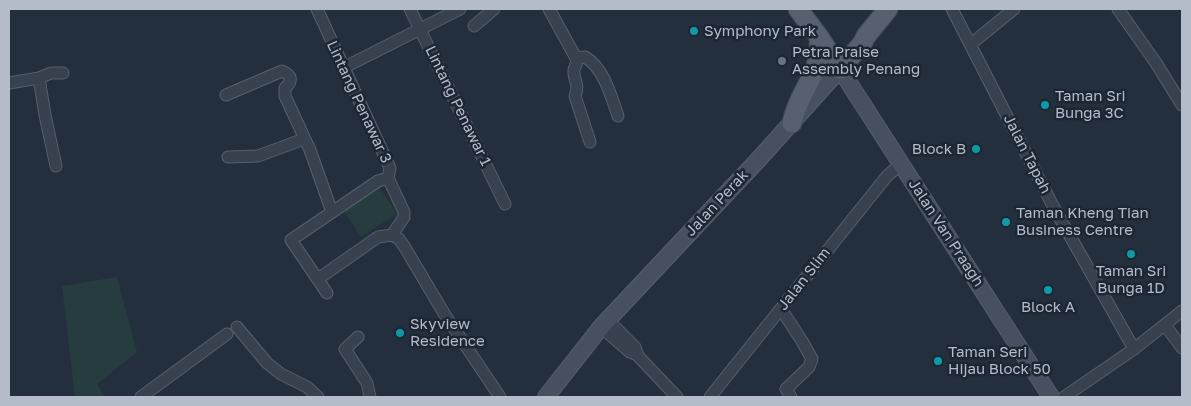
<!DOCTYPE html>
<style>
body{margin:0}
#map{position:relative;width:1191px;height:406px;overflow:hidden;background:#242f3e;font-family:"Golos Text",sans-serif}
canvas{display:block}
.frame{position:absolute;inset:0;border:10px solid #b4bcc9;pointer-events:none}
</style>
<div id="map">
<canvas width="1191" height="406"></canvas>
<div class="frame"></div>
</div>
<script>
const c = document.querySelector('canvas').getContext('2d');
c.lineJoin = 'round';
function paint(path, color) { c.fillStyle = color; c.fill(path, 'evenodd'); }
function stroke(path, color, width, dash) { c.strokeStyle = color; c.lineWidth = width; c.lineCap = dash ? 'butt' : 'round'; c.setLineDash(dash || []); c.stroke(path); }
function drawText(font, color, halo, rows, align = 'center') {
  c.font = font + ' "Golos Text",sans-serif'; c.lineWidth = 5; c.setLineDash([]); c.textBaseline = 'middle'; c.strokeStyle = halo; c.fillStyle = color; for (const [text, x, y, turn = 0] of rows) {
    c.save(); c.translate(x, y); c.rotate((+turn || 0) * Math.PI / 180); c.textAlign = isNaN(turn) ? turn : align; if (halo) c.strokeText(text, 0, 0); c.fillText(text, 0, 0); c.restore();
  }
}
const green = new Path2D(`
 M378,185L397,214L361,237L342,208Z
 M117,277L137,352L97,384L105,397H75L62,286Z`);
const street = new Path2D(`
 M317,9L390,168L388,178L404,212V217L392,235L399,239L404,246L445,315L500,397
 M410,9L505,204
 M549,9L576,58L585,57C604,68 611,96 618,116
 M952,9L1053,206L1134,349
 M1118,9L1156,63L1182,105
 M474,26L494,9
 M971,44L1014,9
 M576,58C578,64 575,65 574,70C573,81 580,83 575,96L590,142
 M343,68L460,9
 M39,78L45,115L56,166
 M9,83L39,78L51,73H63
 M226,95L282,71C292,75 293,81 285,88V96L310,150L332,212
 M228,157L258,156L304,139
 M318,279L378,237L392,235
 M327,293L291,240L378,181L388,178
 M781,309L802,341L812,359L809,367L786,389L791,397
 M608,320L635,347L638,356L677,397
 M1165,325L1182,348
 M237,327L267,363L281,374L307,387L318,397
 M601,327L630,352L635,354
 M358,337L345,349L367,383L370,397
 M141,397L227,334
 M710,397L887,176L901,164
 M1064,397L1134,349L1182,311`);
const secondary = new Path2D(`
 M546,397L601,327L758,160L840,69L1051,397`);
const primary = new Path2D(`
 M798,9L819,37L840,69L862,44L866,36L888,9
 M792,123C799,88 822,76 819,37`);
const markers = [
 [694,31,5,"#0f9aa8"],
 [782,61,5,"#6b7280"],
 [1045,105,5,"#0f9aa8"],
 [976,149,5,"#0f9aa8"],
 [1006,222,5,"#0f9aa8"],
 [1131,254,5,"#0f9aa8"],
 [1048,290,5,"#0f9aa8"],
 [400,333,5,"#0f9aa8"],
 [938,361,5,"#0f9aa8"]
];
const poiNames = [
 ["Symphony Park",704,31],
 ["Petra Praise",792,52],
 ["Assembly Penang",792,69],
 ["Taman Sri",1055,96],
 ["Bunga 3C",1055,113],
 ["Block B",966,149,"right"],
 ["Taman Kheng Tian",1016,213],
 ["Business Centre",1016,230],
 ["Taman Sri",1131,271,"center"],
 ["Bunga 1D",1131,288,"center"],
 ["Block A",1048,307,"center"],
 ["Skyview",410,324],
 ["Residence",410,341],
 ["Taman Seri",948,352],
 ["Hijau Block 50",948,369]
];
const streetNames = [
 ["Lintang Penawar 3",359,102,65],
 ["Lintang Penawar 1",458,106,64],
 ["Jalan Tapah",1027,154,63],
 ["Jalan Perak",717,203,-47],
 ["Jalan Van Praagh",946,233,57],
 ["Jalan Slim",804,279,-52]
];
paint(green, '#263c3f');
stroke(street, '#565f6c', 13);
stroke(secondary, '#565f6c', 18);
stroke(primary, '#414a57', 21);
stroke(street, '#38414e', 11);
stroke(secondary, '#465061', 16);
stroke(primary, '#56606e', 19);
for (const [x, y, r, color] of markers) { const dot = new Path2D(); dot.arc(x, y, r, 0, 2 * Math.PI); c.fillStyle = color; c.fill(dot); stroke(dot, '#1d2633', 2); }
drawText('15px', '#b4bcc9', '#1d2633', poiNames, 'left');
drawText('15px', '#b4bcc9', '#1d2633', streetNames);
</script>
